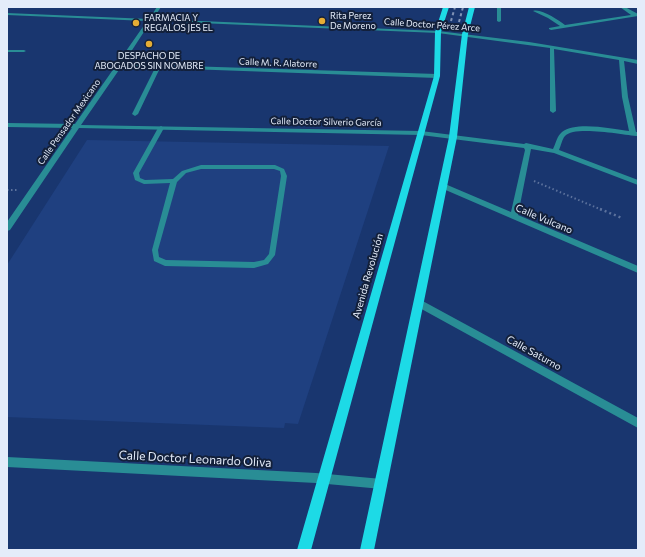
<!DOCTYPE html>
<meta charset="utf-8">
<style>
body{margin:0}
#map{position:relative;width:645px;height:557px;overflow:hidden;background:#19366f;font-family:Commissioner,sans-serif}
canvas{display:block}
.frame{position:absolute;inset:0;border:8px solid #e4ecfa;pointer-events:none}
</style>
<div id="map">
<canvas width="645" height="557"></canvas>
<div class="frame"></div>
</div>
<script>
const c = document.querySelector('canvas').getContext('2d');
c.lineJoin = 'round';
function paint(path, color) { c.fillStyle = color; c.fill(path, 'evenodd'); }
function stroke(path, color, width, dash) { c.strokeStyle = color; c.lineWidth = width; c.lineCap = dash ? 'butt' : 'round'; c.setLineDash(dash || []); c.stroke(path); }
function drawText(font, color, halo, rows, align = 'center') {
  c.font = font + ' Commissioner,sans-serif'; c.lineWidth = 4; c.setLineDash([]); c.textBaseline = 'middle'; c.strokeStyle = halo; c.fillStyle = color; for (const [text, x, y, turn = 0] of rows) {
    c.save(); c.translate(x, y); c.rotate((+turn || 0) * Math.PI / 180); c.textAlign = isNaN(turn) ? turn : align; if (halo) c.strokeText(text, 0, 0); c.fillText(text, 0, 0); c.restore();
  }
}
const built = new Path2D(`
 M87,140L389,146L298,424L285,423L284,428L7,417V265Z`);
const pathFar1 = new Path2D(`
 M534,181L602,210
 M7,190H18`);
const path = new Path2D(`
 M600,209L622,218`);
const lane = new Path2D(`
 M497,7H501V21L499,22L497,21Z
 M161,126L164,128L139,173L140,178L145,180L173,179L182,171L201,165H275L284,169L287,176L275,255L268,264L254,268L165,266L154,261L152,250L170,183L144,184L135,180L133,173L158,128ZM201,169H274L280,171L281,176L269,254L264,260L254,262L166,260L159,257L158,250L177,182L186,173Z`);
const street = new Path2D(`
 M157,7H161L153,19L438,31L529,42L638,60V64L624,61L628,97L636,132H638V136C624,135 574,125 565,136C562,139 561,146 559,150L638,180V185L554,153L531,149L518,215L638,266V273L441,188L440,186L443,184H445L511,212L525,150L524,148L421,135L79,128L10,230L7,231V222L72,128L7,127V123L75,124L147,21L7,15V13L149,19ZM151,21L438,33L550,48V111L553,113L556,111L554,49L619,60L622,97L629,131C613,129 576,121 562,132C557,136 556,143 553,149L526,143L524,144L421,131L81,125L121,67L155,68L132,114L135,116L138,114L160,68L437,78L440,76L437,74L123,64Z
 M620,7H625L638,14V16L551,30L549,29V28L560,26L548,18L533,11C541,8 558,20 565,25L631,15Z
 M7,50H24L26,51L24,52H7Z
 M419,299L638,418V428L416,306L415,303L416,300Z
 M7,457L316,473L382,479L386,480L387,484L386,488L382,489L316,483L7,467Z`);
const primary = new Path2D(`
 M443,7H449L441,32L440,76L311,550H297L434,76L435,32Z
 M469,7H475L468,34L457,137L374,550H360L449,137L462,34Z`);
const rail = new Path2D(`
 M451,21L455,7
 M459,22L463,7`);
const markers = [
 [322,21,4,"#e5ad35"],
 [136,23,4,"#e5ad35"],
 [149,44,4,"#e5ad35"]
];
const farPoinames = [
 ["Rita Perez",330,16],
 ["De Moreno",330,26],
 ["FARMACIA Y",144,18],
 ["REGALOS JES EL",144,28],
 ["DESPACHO DE",149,56,"center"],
 ["ABOGADOS SIN NOMBRE",149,66,"center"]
];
const farStreetnames = [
 ["Calle Doctor Pérez Arce",432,25,4],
 ["Calle M. R. Alatorre",278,63,2],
 ["Calle Pensador Mexicano",69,122,-55],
 ["Calle Doctor Silverio García",326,122,1]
];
const streetNames = [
 ["Calle Vulcano",544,219,23],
 ["Avenida Revolución",368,276,-74],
 ["Calle Saturno",534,353,29]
];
const nearStreetnames = [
 ["Calle Doctor Leonardo Oliva",195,459,3]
];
paint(built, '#1f4080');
stroke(pathFar1, '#5c729d', 2, [1.5, 2.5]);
stroke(path, '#5c729d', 2.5, [2, 3]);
paint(lane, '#298d95');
paint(street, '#298d95');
paint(primary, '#1ddae6');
stroke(rail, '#8294b7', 2, [3, 3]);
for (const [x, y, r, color] of markers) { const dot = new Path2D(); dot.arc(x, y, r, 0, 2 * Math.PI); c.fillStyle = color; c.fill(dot); stroke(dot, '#13203a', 1.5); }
drawText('9px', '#e4ecfa', '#13203a', farPoinames, 'left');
drawText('9px', '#e4ecfa', '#13203a', farStreetnames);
drawText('10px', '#e4ecfa', '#13203a', streetNames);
drawText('12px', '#e4ecfa', '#13203a', nearStreetnames);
</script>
